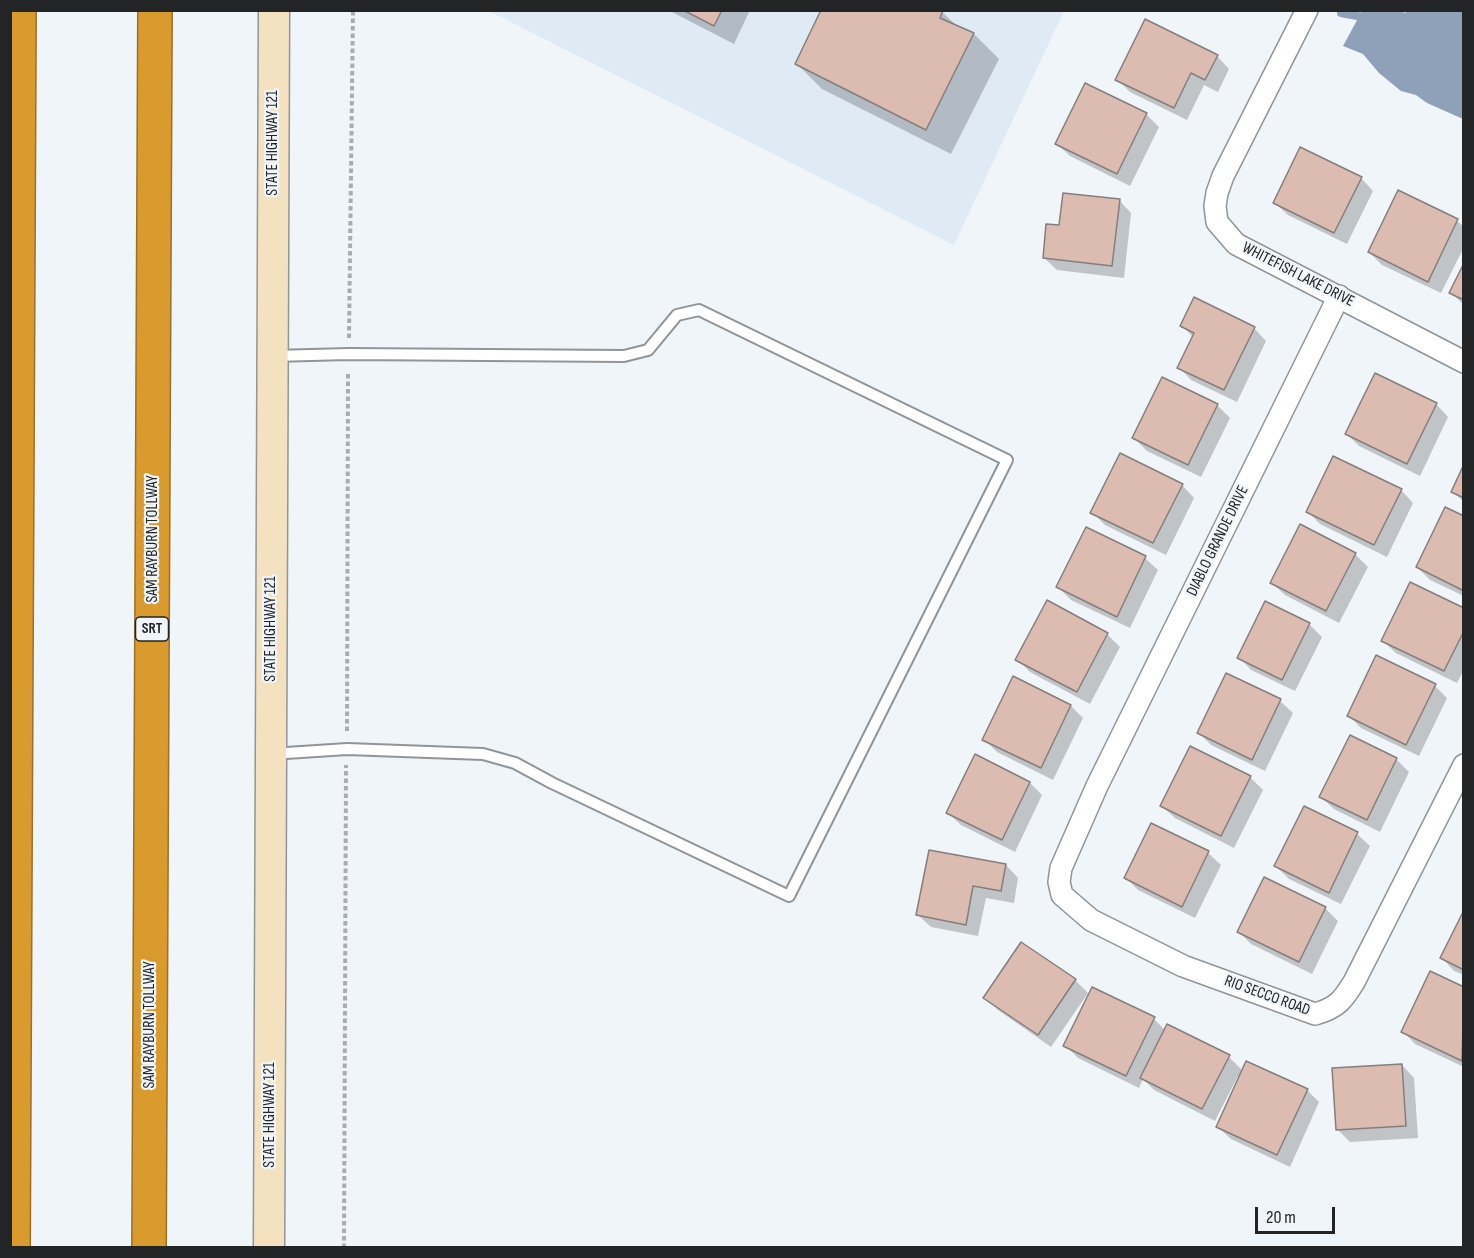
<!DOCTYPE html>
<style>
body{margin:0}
#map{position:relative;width:1474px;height:1258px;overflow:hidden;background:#f0f5f9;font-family:"Sofia Sans Condensed",sans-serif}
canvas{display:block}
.frame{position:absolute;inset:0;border:12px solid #222426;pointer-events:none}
.scale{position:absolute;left:1255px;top:1207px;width:80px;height:27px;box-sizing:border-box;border:3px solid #222426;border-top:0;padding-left:8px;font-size:18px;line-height:21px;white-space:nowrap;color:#222426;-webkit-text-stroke:4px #f0f5f9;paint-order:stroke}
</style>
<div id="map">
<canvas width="1474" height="1258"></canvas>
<div class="frame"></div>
<div class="scale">20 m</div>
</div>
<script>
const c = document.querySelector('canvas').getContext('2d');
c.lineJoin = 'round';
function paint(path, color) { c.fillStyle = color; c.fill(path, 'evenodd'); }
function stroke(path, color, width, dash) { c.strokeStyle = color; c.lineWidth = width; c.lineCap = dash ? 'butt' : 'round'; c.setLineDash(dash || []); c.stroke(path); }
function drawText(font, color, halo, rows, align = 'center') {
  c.font = font + ' "Sofia Sans Condensed",sans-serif'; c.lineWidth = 4.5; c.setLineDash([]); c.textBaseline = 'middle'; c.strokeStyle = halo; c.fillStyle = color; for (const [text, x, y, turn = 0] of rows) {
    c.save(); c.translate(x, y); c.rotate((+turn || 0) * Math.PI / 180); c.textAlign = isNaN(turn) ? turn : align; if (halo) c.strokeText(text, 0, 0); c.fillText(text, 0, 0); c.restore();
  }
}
const built = new Path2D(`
 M489,11H1064L954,245Z`);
const water = new Path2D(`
 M1413,10L1463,11V119L1427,103L1416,95L1401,91L1379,73L1363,54L1343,46L1362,11H1403L1404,13Z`);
const shadow = new Path2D(`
 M668,10H750L734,44Z
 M940,10L959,28L974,34L999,59L951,154L822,89L797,64Z
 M1217,56L1229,69L1218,92L1204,85L1187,120L1130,92L1117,79Z
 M1146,114L1159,127L1130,186L1070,156L1057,144Z
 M1361,178L1373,191L1347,244L1288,215L1275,203Z
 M1399,192L1457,221L1464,227V247L1441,293L1382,265L1369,252Z
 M1119,200L1131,213L1124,278L1057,270L1044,258L1061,227Z
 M1464,266V305L1451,293Z
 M1181,325L1254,328L1266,341L1237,402L1191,380L1179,367L1193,337Z
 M1436,404L1448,417L1420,476L1359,446L1347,434Z
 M1217,405L1230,418L1201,477L1147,451L1134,438Z
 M1464,468V502L1452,491Z
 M1182,485L1194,498L1166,555L1105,525L1092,512Z
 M1401,490L1413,503L1387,557L1320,524L1308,512Z
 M1464,518V596L1430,580L1417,567Z
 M1087,529L1145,558L1158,570L1130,628L1071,600L1058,587Z
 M1355,554L1368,567L1339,623L1285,595L1272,583Z
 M1047,602L1107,634L1120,647L1090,704L1030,672L1017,659Z
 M1464,610V669L1457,683L1396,653L1383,641Z
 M1309,624L1322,637L1295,691L1251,670L1239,657Z
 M1227,675L1280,701L1293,713L1265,771L1211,745L1199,733Z
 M1435,686L1447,698L1419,756L1361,728L1348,715Z
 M1071,706L1083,718L1053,780L997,752L984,739Z
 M1396,759L1409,772L1380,832L1334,809L1321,797Z
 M1250,777L1263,790L1234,848L1175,818L1162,806Z
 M1030,783L1042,795L1015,852L961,825L948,813Z
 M1151,825L1208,853L1221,865L1195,918L1138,890L1126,878Z
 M1357,834L1370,846L1341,904L1289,879L1276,866Z
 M1006,865L1018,878L1014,903L986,898L978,936L931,927L918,915Z
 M1325,908L1338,921L1312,974L1251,944L1239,932Z
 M1464,914V975L1454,971L1442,958Z
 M1022,944L1075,980L1088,993L1051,1047L998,1010L985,998Z
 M1464,989V1067L1415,1044L1403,1031Z
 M1154,1019L1165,1030L1229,1057L1243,1071L1307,1090L1319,1102L1290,1167L1231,1139L1218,1127L1241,1077L1238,1076L1215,1121L1154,1090L1143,1079L1139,1088L1078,1058L1065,1045Z
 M1402,1065L1414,1078L1418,1138L1350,1142L1337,1129Z`);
const stream = new Path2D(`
 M1341,13L1368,18`);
const building = new Path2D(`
 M683,10H722L714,26Z
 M821,10H943L940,18L974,33L926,130L795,64Z
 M1145,19L1218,55L1205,80L1191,73L1174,108L1115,80Z
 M1085,83L1147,113L1117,174L1055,144Z
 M1300,147L1362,177L1334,233L1273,203Z
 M1398,190L1458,219L1428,282L1368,252Z
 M1063,193L1120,199L1112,266L1043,258L1046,224L1059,225Z
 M1464,263V300L1449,293Z
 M1194,297L1255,327L1224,390L1177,368L1194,333L1180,326Z
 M1375,373L1437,403L1407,464L1345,434Z
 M1162,377L1218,404L1188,465L1132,438Z
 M1120,453L1183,484L1153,543L1090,513Z
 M1333,456L1402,489L1374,545L1306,512Z
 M1464,464V498L1451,492Z
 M1445,507L1464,516V591L1416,567Z
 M1300,524L1356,553L1326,611L1270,583Z
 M1086,527L1146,556L1117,617L1056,587Z
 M1410,582L1464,608V631L1444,671L1381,641Z
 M1047,600L1108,633L1077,692L1015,660Z
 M1265,601L1310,623L1282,680L1237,658Z
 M1376,655L1436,684L1406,745L1347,716Z
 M1226,673L1281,699L1252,760L1197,733Z
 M1013,676L1071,705L1041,768L982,740Z
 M1350,735L1397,758L1367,820L1319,797Z
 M1190,746L1251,776L1221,836L1160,806Z
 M975,754L1030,782L1002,840L946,813Z
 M1304,806L1358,832L1329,893L1274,866Z
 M1151,823L1209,851L1182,907L1124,878Z
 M929,850L1006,864L1001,891L973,886L966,925L916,915Z
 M1264,877L1326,907L1299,962L1237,932Z
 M1464,910V970L1440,958Z
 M1021,942L1076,979L1038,1035L983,998Z
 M1430,971L1464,987L1462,1061L1401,1032Z
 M1092,987L1155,1017L1126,1076L1063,1046Z
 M1167,1024L1230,1055L1202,1109L1140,1078Z
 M1246,1061L1308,1089L1277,1155L1216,1127Z
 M1402,1064L1406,1126L1336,1130L1332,1068Z`);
const path = new Path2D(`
 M349,338L353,10
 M347,731L348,372
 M344,1248L346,765`);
const service = new Path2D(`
 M271,754L347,749L483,754L515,763L552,783L789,896L1007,460L699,310L677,315L648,350L624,356L349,354L273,356`);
const minor = new Path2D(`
 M1307,10L1223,176L1217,193L1215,206L1217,222L1236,244L1464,362
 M1339,296L1097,786L1061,868L1059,882L1062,895L1091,920L1183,966L1315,1014C1337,1008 1343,1000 1354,982L1464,765`);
const secondary = new Path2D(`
 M269,1248L274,10`);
const motorway = new Path2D(`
 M13,1248L19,10
 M149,1248L155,10`);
const shields = [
 [152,629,33]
];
const shieldNames = [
 ["SRT",152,629]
];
const streetNames = [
 ["STATE HIGHWAY 121",273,143,-90],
 ["WHITEFISH LAKE DRIVE",1298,275,27],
 ["SAM RAYBURN TOLLWAY",153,539,-90],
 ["DIABLO GRANDE DRIVE",1218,541,-64],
 ["STATE HIGHWAY 121",271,629,-90],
 ["RIO SECCO ROAD",1267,996,20],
 ["SAM RAYBURN TOLLWAY",150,1025,-90],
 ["STATE HIGHWAY 121",270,1115,-90]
];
paint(built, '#dfeaf4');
paint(water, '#8fa1b9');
paint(shadow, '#0003');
stroke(stream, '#8fa1b9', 8);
paint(building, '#dcbbb1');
stroke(building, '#847e7c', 1.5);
stroke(service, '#909599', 14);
stroke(minor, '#909599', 24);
stroke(secondary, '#909599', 33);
stroke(motorway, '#99712b', 36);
stroke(path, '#a9adb1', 4, [4.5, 3]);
stroke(service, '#fff', 10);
stroke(minor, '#fff', 21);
stroke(secondary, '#f4e1c0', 30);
stroke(motorway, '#d99a2e', 33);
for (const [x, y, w] of shields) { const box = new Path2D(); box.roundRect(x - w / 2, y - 12, w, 24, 4.5); c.fillStyle = '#f0f5f9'; c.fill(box); stroke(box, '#222426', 1.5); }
drawText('bold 15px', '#222426', null, shieldNames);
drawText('16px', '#222426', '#f0f5f9', streetNames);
</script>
